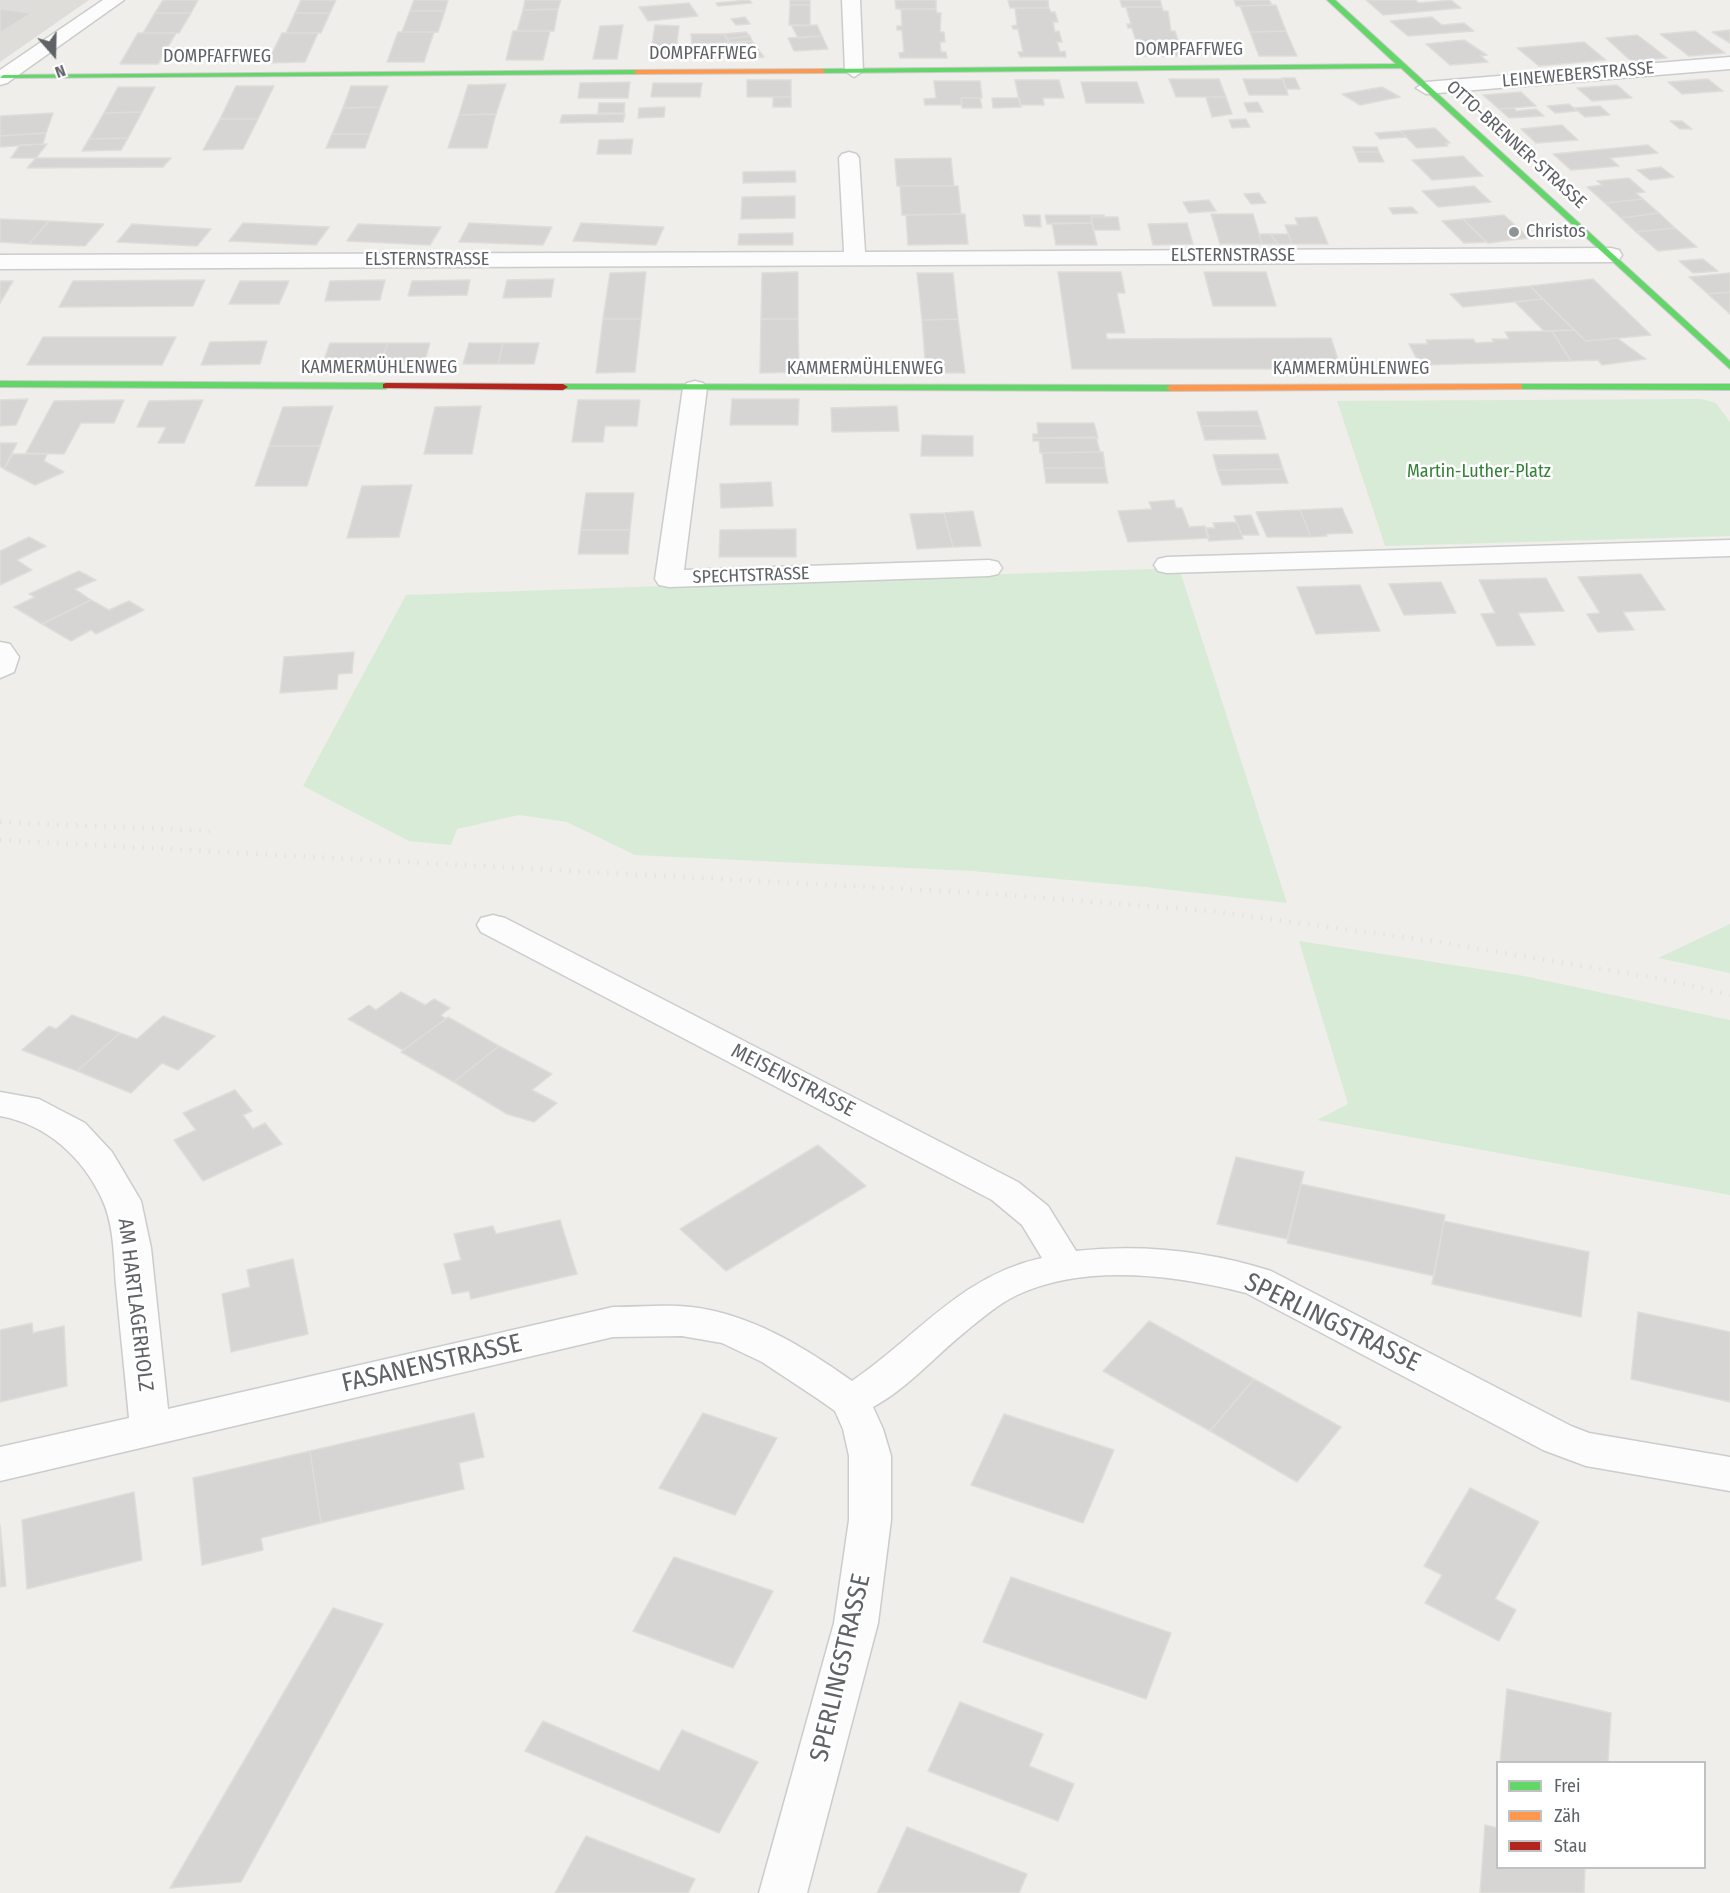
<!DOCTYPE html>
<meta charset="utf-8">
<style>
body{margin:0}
#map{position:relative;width:1730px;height:1893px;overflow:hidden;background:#efeeea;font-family:"Fira Sans Condensed",sans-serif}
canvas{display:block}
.legend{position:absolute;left:1496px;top:1761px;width:210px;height:108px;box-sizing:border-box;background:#fff;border:2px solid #bfc1c3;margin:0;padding:8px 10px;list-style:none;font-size:18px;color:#5f6368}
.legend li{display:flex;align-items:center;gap:12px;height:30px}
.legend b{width:30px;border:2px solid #bfc1c3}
.north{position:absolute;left:24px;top:24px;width:60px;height:60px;-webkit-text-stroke:4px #fff;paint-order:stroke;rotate:160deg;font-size:16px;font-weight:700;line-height:24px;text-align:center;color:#5f6368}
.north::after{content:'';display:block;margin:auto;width:21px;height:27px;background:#5f6368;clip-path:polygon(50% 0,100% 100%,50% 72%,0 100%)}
</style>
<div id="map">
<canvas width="1730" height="1893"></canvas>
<ul class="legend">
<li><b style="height:8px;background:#63d668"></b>Frei</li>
<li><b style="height:8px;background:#ff974d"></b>Zäh</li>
<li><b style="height:8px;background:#b3261e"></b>Stau</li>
</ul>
<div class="north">N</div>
</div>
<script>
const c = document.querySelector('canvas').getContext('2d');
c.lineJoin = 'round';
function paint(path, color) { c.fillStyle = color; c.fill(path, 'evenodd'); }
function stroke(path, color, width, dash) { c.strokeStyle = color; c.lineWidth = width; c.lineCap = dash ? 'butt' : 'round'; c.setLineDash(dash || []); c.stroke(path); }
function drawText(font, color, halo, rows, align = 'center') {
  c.font = font + ' "Fira Sans Condensed",sans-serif'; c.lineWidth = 5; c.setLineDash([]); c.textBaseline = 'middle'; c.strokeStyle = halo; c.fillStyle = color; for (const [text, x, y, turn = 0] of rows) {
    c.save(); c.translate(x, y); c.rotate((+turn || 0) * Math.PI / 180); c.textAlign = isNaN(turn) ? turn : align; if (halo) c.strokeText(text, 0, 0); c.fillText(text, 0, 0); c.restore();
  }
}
const industrial = new Path2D(`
 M0,0H89L0,62Z`);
const green = new Path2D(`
 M1701,399L1716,403L1730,422V536L1385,546L1337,401Z
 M1179,568L1287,903L1145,887L972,871L635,855L567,822L519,815L457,829L451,845L409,841L303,786L406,595Z
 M1730,924V973L1658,958Z
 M1299,941L1524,976L1730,1020V1195L1317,1120L1348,1104Z`);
const building = new Path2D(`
 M163,0H198L191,13H155Z
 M301,0H336L330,13H295Z
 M414,0H448L445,11H410Z
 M525,0H561L558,9L523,10Z
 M749,0L752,3L718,6L716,3Z
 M790,0H810V5H790Z
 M895,0H936V9H896Z
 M1008,0H1048L1049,8H1010Z
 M1120,0H1160L1162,7H1122Z
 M1234,0H1269L1272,5L1236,6Z
 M1366,0H1415L1419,3L1451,0L1461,8L1383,15Z
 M689,3L698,16L648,21L639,7Z
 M790,5H810V25H789Z
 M1276,5L1286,31L1250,32L1240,6Z
 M1126,7H1162L1163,11H1168L1171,31H1175L1178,41H1174L1176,50L1181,51L1183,56H1136L1135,51H1139L1132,28H1128L1127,24H1131Z
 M1015,8H1049L1051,12H1055L1058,22H1053L1055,32L1059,31L1062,42H1057L1060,52L1065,51L1066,57H1020L1018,52H1023L1018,29H1013L1012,26L1017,25Z
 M0,9L32,13L0,33Z
 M558,9L554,31H517L523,10Z
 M901,9H936L937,13H941L940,32H944L945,42H940L941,52H946L947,58H900L899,53L904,52L902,30H897V26H902Z
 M410,11H445L438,32H402Z
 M155,13H191L179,33H143Z
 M295,13H330L321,33H286Z
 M745,17L750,24L736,25L731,19Z
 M1432,17L1442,25L1464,23L1474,31L1408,36L1390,21Z
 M623,25L617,59H593L600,26Z
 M655,25L679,26L675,58H650Z
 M817,25L822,36L798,38L792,26Z
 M1730,30V43L1712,32Z
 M513,31H550L543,60H506Z
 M1286,31L1297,56H1259L1250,32Z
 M1695,31L1725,53L1689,56L1660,34Z
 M398,32H434L424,62H387Z
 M746,32L750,36L727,39L724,34Z
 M138,33H176L158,64H120Z
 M282,33H318L305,62L267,63Z
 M691,34H724L730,43L692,44Z
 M1637,35L1648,43L1667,58L1631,61L1606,38Z
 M750,36L752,41L730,43L727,39Z
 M822,36L828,49L794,51L788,38Z
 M1464,40L1487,55L1481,56L1488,62L1450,65L1426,44Z
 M752,41L764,57L744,59L733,43Z
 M1584,42L1606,60L1539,66L1517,48Z
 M1282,78H1295L1300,89H1286Z
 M1169,79H1219L1226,97H1176Z
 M1243,79H1283L1288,95H1249Z
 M1708,79L1723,91L1682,94L1668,82Z
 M747,80H791V97H747Z
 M1015,80H1059L1064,98H1043L1044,105H1020Z
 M934,81H980L982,98H961L962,105H925L924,99L936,98Z
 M630,82L628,98H578L580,83Z
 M1081,82H1137L1144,103H1086Z
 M653,83H702L700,97H651Z
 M506,84L496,114L459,115L468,85Z
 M1617,85L1632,98L1592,101L1577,88Z
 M236,86H274L258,119H220Z
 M351,86H388L380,107L343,108Z
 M118,87H155L142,112L104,113Z
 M1382,87L1400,97L1360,105L1342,94Z
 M1521,92L1536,106L1499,109L1483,95Z
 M773,97H791V107H773Z
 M1206,97H1226L1232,114L1212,117Z
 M961,98H980L982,108H962Z
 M992,98H1019L1021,107L993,108Z
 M1258,102L1263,112H1248L1244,103Z
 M599,103H625L624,113H598Z
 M1569,104L1577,111L1555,113L1547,106Z
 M1600,106L1610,115L1585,117L1574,108Z
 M380,107L370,134H332L343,108Z
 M665,107L664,117L638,118L639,108Z
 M1514,108L1516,111L1536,109L1544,116L1509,118L1499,109Z
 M142,112L128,138L89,139L104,113Z
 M53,113L46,133L0,136V116Z
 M496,114L487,148H448L459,115Z
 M625,114L623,122L560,123L562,115Z
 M220,119H258L243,149L203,150Z
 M1246,119L1250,127L1232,128L1229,120Z
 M1670,121H1682L1692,129H1680Z
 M1562,125L1578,140L1536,143L1521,129Z
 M1435,128L1450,143H1445L1448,146L1417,148L1400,131Z
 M1400,131L1406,137L1380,139L1375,133Z
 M46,133L43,144L0,147V136Z
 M332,134H370L365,148H326Z
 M128,138L121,150L82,151L89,139Z
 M633,139L631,154H597L599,140Z
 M47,144L36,158H11L20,145Z
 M1648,145L1658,153L1610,158L1619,166L1571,170L1553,154Z
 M1353,147H1377L1379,152H1355Z
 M1355,152H1379L1384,162H1359Z
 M1463,156L1483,176L1432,180L1412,160Z
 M36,158H171L163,167L27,168Z
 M951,158L954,186H897L895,159Z
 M1661,167L1674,177L1650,180L1637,170Z
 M795,171L796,182L743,183V172Z
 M1629,178L1645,192L1636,193L1643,199L1605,203L1587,187L1602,185L1597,181Z
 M900,186H958L961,214L902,215Z
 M1474,186L1491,202L1438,207L1422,191Z
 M1259,193L1266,203L1251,204L1244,194Z
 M795,196V218L741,219L742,197Z
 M1643,199L1659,213L1621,218L1605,203Z
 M1209,200L1216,211L1189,213L1183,202Z
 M1412,207L1418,213L1393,214L1389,208Z
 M1659,213L1675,228L1636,232L1621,218Z
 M965,214L968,244L908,245L906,215Z
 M1211,214H1253L1262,244H1220Z
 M1023,215H1040L1041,227L1025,226Z
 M1045,215H1104V217H1091L1092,223L1047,224Z
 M1504,215L1529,238L1488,243L1463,219Z
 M1091,217H1118L1120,230H1094Z
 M1317,217L1328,244H1292L1285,225H1298L1295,218Z
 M0,219L49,221L29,244L0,242Z
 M1463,219L1486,242L1464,243L1442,221Z
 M49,221L104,224L85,246L29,244Z
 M243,223L329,227L316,245L229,241Z
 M469,223L552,227L543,245L459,242Z
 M581,223L664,227L656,245L573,241Z
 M1052,223H1092L1097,245H1056Z
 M1187,223L1193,244L1153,245L1148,224Z
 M132,224L211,229L197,246L117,242Z
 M358,224L441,227L430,245L347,241Z
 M1675,228L1697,247L1658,251L1636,232Z
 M793,233V245H738L739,234Z
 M1259,234H1270L1278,244H1262Z
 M1270,234H1288L1292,244H1278Z
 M1703,259L1718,271L1693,273L1679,261Z
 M646,272L641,319H603L610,273Z
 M798,272V319H761L762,273Z
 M1058,272H1121L1125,293H1117L1125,333H1106L1107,339L1331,338L1341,369H1072Z
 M1204,272H1266L1276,306H1213Z
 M917,273H953L958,319L922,320Z
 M1730,273V292L1708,294L1689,277Z
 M554,279L551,297L503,298L507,280Z
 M1593,279L1651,335L1586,341L1530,286Z
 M205,280L193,306L59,307L73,281Z
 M385,280L380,300L325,301L330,281Z
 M470,280L467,295L408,296L412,281Z
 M0,281H13L0,303Z
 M240,281H289L279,304H229Z
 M1530,286L1543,299L1463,307L1450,294Z
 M1730,292V314L1708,294Z
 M1543,299L1574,330L1544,331L1515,302Z
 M603,319H641L635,372L596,373Z
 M761,319H798L799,372L760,373Z
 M958,319L965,373H926L922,320Z
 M1574,330L1586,341L1617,338L1646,359L1602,365L1598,360L1571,361L1552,331Z
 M1552,331L1571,361L1420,365L1409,344H1428L1426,340L1473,339L1476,343L1494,342L1492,339H1509L1505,332Z
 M43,337H176L162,365H27Z
 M267,341L260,364L201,365L210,342Z
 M330,343H388L380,364L322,365Z
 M388,343H430L424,364H380Z
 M469,343H503L498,364H463Z
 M503,343H539L534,364H498Z
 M28,399L16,425L0,426V400Z
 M732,399H799L798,425H730Z
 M124,400L114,423H81L64,454L26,453L54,401Z
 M203,400L184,443H158L166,427H137L149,401Z
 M578,400H640L637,426H605L603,442H572Z
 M333,406L320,446H269L283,407Z
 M481,406L472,454H424L435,407Z
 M897,406L899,431L832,432L831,408Z
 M1257,411L1262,426H1201L1197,412Z
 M1037,423H1094L1098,438H1033V434H1038Z
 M1201,426H1262L1266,439L1205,440Z
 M922,435L973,436V456H921Z
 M1096,437L1100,452L1040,453L1039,441H1033V438Z
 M0,443H17L4,469L0,466Z
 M269,446H320L307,486H255Z
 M1097,452H1103L1105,468H1044L1042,453Z
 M13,454H47L44,461L64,472L35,485L4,469Z
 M1278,454L1283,469L1217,470L1213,455Z
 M1044,468H1105L1108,483H1046Z
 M1283,469L1288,483L1222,485L1217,470Z
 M771,482L773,506L721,508L720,484Z
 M412,485L399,537L347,538L362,486Z
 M586,493H634L630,530H581Z
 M1174,500L1176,508H1182L1189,527L1205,526L1209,538L1128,542L1118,511L1152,509L1149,502Z
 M1342,508L1353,533L1326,534L1327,536L1311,537L1300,510Z
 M1300,510L1311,537H1267L1256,512Z
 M973,511L981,546L953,547L944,513Z
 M944,513L953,547L917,549L910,514Z
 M1251,515L1259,535H1242L1234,516Z
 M1237,522L1243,539L1209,541L1205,528H1215L1213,523Z
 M796,529V557H719L720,530Z
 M581,530H630L628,554H578Z
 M29,537L46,546L17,560L32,570L0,585V551Z
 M79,571L96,580L75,589L91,600L42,624L14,607L35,597L29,594Z
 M1641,574L1665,610L1623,612L1634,630L1598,632L1587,614L1600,613L1578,577Z
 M1546,578L1564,611L1518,613L1535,645L1497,646L1481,614L1495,613L1479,580Z
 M1441,582L1456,613L1404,615L1389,584Z
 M1360,585L1380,631L1316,634L1297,587Z
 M91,600L109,610L129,601L144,610L96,634L91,630L71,641L42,624Z
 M354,652L352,673L338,674L337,689L280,693L284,657Z
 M401,992L425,1005L434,999L450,1008L441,1015L446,1019L403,1050L348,1019L369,1005L376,1010Z
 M72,1015L120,1033L77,1071L22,1050L49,1026L56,1029Z
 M163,1016L215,1036L178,1070L162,1063L131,1093L77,1071L120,1033L137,1039Z
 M448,1017L499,1046L454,1082L401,1052Z
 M499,1046L552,1074L532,1090L557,1103L534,1122L507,1114L454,1082Z
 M235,1090L252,1111L243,1115L253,1129L265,1123L282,1144L203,1181L174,1140L196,1130L183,1113Z
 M818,1145L866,1186L726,1271L680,1229Z
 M1236,1157L1304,1172L1287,1239L1217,1224Z
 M1301,1184L1445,1215L1434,1276L1287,1243Z
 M560,1220L577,1274L471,1299L469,1291L452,1294L444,1264L461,1260L454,1234L493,1226L496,1234Z
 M1444,1221L1589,1252L1581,1317L1432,1284Z
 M293,1259L308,1334L231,1352L222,1294L250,1287L247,1270Z
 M1638,1312L1730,1332V1402L1631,1379Z
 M1149,1321L1254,1379L1210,1431L1103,1371Z
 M32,1323L33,1333L64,1326L67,1386L0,1402V1330Z
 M1254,1379L1341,1427L1297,1482L1210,1431Z
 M474,1413L484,1457L459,1463L464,1489L321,1523L310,1451Z
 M703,1413L777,1438L735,1515L659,1488Z
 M1004,1414L1114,1450L1083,1523L971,1485Z
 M310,1451L321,1523L261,1538L263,1550L202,1565L193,1478Z
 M1470,1488L1539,1522L1495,1599L1516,1610L1499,1641L1425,1603L1442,1575L1424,1566Z
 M134,1492L142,1560L27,1589L22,1520Z
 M0,1525L6,1586L0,1587Z
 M674,1557L773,1591L733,1668L633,1631Z
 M1011,1577L1171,1633L1146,1699L983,1642Z
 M333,1608L383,1624L241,1882L170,1888Z
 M1507,1689L1611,1713L1608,1762H1500Z
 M960,1702L1043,1734L1029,1766L1074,1784L1058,1821L928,1771Z
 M543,1721L659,1771L682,1730L758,1762L719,1833L525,1751Z
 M1485,1825L1498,1828V1868H1585L1584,1893H1480Z
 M907,1827L1027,1874L1019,1893H877Z
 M586,1836L695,1879L688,1893H555Z`);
const street = new Path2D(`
 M103,0H124L7,83L0,85V70Z
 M842,0H860L863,71L854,77L845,71Z
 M1730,57V69L1426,94L1416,88L1426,82Z
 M849,152L856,154L859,158L865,252L1611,248L1619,250L1622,255L1619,260L1611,262L0,269V255L844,252L839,158L842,154Z
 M695,381L703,383L707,388L684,570L989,560L998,562L1002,568L998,574L989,576L669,587L659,585L655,579L683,388L687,383Z
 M1730,540V556L1167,573L1158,571L1154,565L1158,559L1167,557Z
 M0,642L10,644L19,657L14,672L0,678Z
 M493,915L505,918L1018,1182L1048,1206L1076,1251C1142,1244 1208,1251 1271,1271L1571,1426L1589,1433L1730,1457V1491L1586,1466L1543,1450L1246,1293C1175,1275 1086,1263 1017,1295C998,1304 981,1319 965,1332C934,1357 908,1388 873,1407L883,1429L891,1456V1520L878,1623L807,1893H759L834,1623L849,1520V1456L843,1429L835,1411L818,1399L762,1362L722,1343L682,1336L613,1337L0,1481V1447L129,1418C125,1374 120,1329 116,1285C114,1258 114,1224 102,1199C83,1157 46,1124 0,1116V1092L39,1099L85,1123L112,1152L141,1201L151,1248L168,1409L613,1307C639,1307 665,1304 691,1307C751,1314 804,1347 852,1381C917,1337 960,1276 1042,1258L1022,1225L992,1200L481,932L477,925L481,918Z`);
const fast = new Path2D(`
 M1327,0H1335L1730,361V369L1401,68L821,73L817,71L821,69L1396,64Z
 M637,70L641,72L640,74L0,78L3,75Z
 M0,381L386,383L391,386L386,389L0,387Z
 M563,384L1171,385L1176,388L1171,391L560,389V385Z
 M1519,384H1730V390L1516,389V385Z`);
const slow = new Path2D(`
 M821,69L825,71L824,73L637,74L633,72L637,70Z
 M1519,384L1522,385V389L1171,391L1166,388L1171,385Z`);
const jam = new Path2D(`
 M386,383L563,384L568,387L563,390L383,388V384Z`);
const rail = new Path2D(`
 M0,822L210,831
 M0,840L979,893L1211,911L1432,941L1662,979L1730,995`);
const markers = [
 [1514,232,6,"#919496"]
];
const farStreetnames = [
 ["DOMPFAFFWEG",1189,50],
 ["DOMPFAFFWEG",703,54],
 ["DOMPFAFFWEG",217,57],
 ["LEINEWEBERSTRASSE",1578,75,-5],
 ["OTTO-BRENNER-STRASSE",1516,145,42],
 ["ELSTERNSTRASSE",1233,256],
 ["ELSTERNSTRASSE",427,260],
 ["KAMMERMÜHLENWEG",379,368],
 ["KAMMERMÜHLENWEG",865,369],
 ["KAMMERMÜHLENWEG",1351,369],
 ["SPECHTSTRASSE",751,576,-2]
];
const farPoinames = [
 ["Christos",1526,232]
];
const farParknames = [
 ["Martin-Luther-Platz",1479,472]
];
const streetNames = [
 ["MEISENSTRASSE",793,1081,27],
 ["AM HARTLAGERHOLZ",135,1305,83]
];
const nearStreetnames = [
 ["SPERLINGSTRASSE",1332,1323,26],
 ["FASANENSTRASSE",432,1364,-13],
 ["SPERLINGSTRASSE",841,1668,-77]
];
paint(industrial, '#dfddda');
paint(green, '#d8ebd6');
paint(building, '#d6d5d3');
stroke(building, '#deddd9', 1.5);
stroke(street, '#cbcccc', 3);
stroke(fast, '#cacacb', 2);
stroke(slow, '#cacacb', 2);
stroke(jam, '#cacacb', 2);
paint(street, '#fdfcfc');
paint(fast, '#63d668');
paint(slow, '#ff974d');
paint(jam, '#b3261e');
stroke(rail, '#e4e4e4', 4.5, [1.5, 8]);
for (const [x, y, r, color] of markers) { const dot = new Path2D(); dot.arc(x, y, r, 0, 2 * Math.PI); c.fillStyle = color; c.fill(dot); stroke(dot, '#fff', 2); }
drawText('18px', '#5f6368', '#fff', farStreetnames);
drawText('18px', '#5f6368', '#fff', farPoinames, 'left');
drawText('18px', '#348238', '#fff', farParknames);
drawText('21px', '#5f6368', '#fff', streetNames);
drawText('26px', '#5f6368', '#fff', nearStreetnames);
</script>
